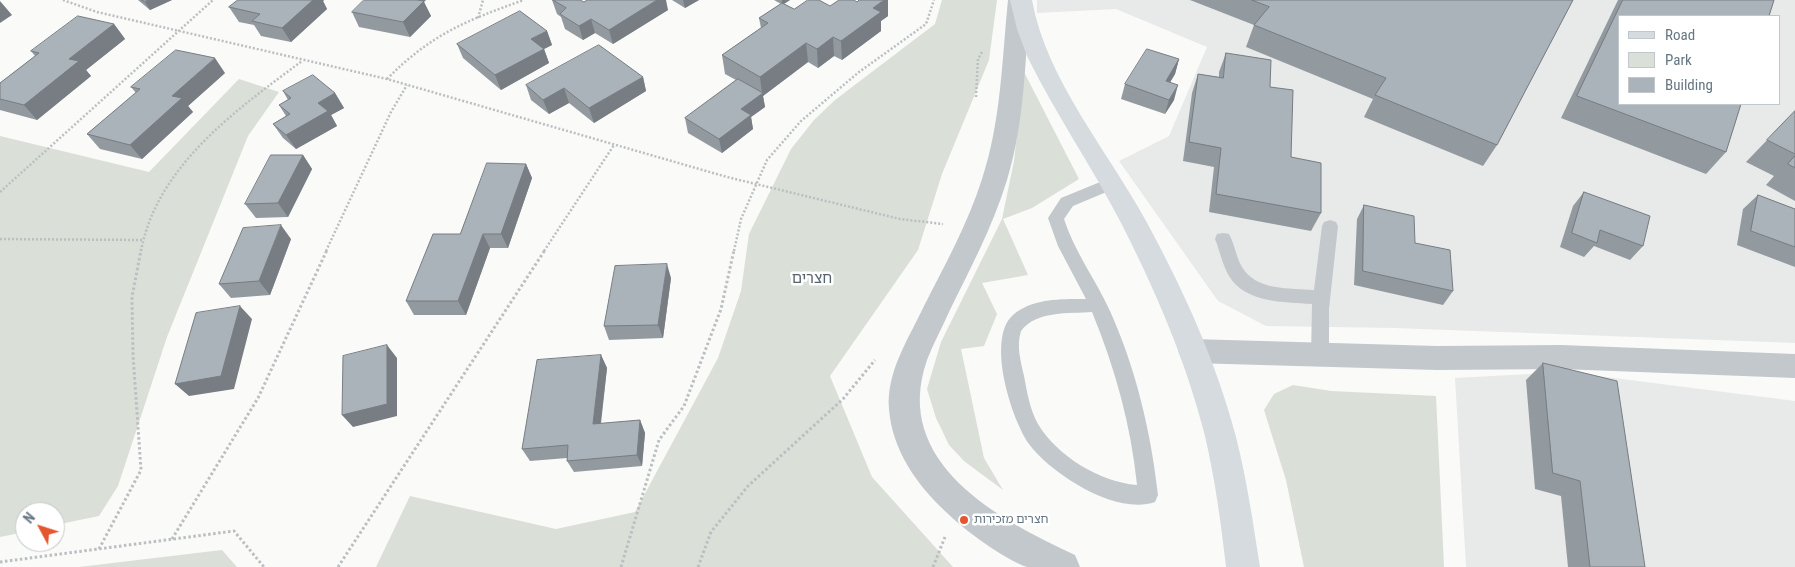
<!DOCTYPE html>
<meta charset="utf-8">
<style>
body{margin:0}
#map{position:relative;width:1795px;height:567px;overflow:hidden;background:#fafaf8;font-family:"Roboto Condensed",sans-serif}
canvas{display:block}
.legend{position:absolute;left:1618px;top:15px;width:162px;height:90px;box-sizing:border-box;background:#fff;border:1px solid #c1c8cd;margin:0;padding:6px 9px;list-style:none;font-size:15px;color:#657683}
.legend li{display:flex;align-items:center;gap:10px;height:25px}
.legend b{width:25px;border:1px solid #c1c8cd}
.north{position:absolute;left:15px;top:502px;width:50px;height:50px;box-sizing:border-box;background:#fff;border:1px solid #c1c8cd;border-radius:50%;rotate:310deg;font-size:14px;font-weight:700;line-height:20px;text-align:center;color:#657683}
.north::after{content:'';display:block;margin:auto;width:18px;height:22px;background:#e4572e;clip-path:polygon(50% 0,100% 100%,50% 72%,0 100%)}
</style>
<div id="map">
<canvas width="1795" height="567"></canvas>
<ul class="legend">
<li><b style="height:6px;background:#d6dbdf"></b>Road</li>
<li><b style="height:14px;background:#dadfd7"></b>Park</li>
<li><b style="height:14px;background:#aab3b9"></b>Building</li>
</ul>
<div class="north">N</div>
</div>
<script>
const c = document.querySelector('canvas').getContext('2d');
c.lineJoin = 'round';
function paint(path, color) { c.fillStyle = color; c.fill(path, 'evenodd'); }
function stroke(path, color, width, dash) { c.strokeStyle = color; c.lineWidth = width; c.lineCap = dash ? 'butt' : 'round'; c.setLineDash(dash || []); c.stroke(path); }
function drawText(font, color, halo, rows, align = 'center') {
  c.font = font + ' "Roboto Condensed","Noto Sans Hebrew",sans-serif'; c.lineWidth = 5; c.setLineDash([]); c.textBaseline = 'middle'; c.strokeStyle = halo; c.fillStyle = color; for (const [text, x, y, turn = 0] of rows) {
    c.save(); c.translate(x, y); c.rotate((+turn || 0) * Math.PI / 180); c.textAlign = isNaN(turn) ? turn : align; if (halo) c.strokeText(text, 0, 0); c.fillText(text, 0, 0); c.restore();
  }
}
const built = new Path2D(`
 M1037,0H1795V343L1395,328L1266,326L1218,301L1119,161L1169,136L1207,47L1116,9L1037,13ZM1619,16H1779V104H1619Z
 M1567,372L1795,401V567H1466L1455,378Z`);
const green = new Path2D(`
 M942,0H997L989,60L942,174L918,250L830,376L872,477L953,567H376L410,496L556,529L635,512L718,358L741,291L749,234L791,149L814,120L835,100L935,24Z
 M1024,72L1079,179L1032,208L1003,219L1028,275L982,283L997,314L984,346L961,349L984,458L1003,490L964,461L949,445L936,418L927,389L941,342L1002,219L1014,161Z
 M239,79L279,92L248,136L167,337L118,486L99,516L55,525V512H25V532L0,537V136L149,172Z
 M1293,385L1331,391L1436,396L1444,567H1304L1286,480L1264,410L1274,394Z
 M222,550L237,567H79Z`);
const pathFar1 = new Path2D(`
 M63,0L97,12L387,79L727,177L900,219L943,224
 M478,18L483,0
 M387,79C430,35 467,20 524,0
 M976,97L978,59L982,52
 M0,192L213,0
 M0,239L143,240
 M141,251C157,166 236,110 302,61
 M326,251L391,112L407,85
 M544,251L614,145
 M734,251L741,219L767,160L801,121L859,72L926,24L934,0`);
const path = new Path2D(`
 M172,539L258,398L327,250
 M99,549L141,470L133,355L132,297L141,250
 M0,562L234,531L264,567
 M338,567L545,250
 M621,567L659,440L684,406L721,309L734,250
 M698,567L711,532L748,486L843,399L875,360
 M933,567L945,537`);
const lane = new Path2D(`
 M1110,178L1116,180L1118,184L1116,188L1073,206L1064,219C1074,251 1096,280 1110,311C1136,369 1151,432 1158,495L1155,502C1117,516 1051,474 1029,444C1011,418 986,339 1013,315C1032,298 1063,299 1086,299L1058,246L1048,218L1061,198ZM1092,312C1115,368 1131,425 1137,485C1100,482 1057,456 1038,424C1030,410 1027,392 1024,376C1021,362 1016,346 1021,331C1037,310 1069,314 1092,312Z
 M1330,220L1336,222L1338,226L1329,309V356L1327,361L1320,364L1313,361L1311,356L1312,304C1284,302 1245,303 1229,276C1222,264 1220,251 1215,239L1217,234L1223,233L1229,234C1235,245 1236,257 1242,267C1256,291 1290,288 1314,290L1322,226L1324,222Z`);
const street = new Path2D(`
 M1008,0H1030C1025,60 1025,122 1007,180C993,226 970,269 949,312C942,328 933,344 927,360C891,463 998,519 1075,555L1080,567C1066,567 1040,567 1027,567C1005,560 963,529 946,512C917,485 892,450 889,409C886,372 909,338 924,306C945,265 968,223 982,179C1001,122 1002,60 1008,0Z
 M1192,339L1437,346L1561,345L1795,354V378L1561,369L1437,370L1192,363L1182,360L1178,351L1182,342Z`);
const secondary = new Path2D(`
 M1010,0H1032C1046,79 1108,151 1146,221C1183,289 1216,361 1236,437C1247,480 1253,523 1260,567H1226C1221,523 1215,479 1205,436C1186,361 1155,289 1120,221C1091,165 1055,113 1027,56L1017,29Z`);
const wall = new Path2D(`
 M138,0H172L150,10Z
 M238,0H324L323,1L327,9L291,42L261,36L254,25L239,22L229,7Z
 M552,0L584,2L668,10L613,44L595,33L583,40L565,29L561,17L557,14Z
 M672,0H699L685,8Z
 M774,0H790L784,4L794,9L830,6L888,16L881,21V31L842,60L834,56L818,68L808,62L763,96L765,107L751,117L753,129L722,153L688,133L685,118L736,80L725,74L722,55L761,28L759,18L781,4Z
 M1190,0H1573L1497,145L1483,166L1364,117L1373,99L1246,47L1254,25Z
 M1618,0H1774L1726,152L1706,174L1561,118Z
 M424,2L431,16L410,37L359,27L352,12Z
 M114,24L125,39L86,70L91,76L37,120L0,110V83L35,56L31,51Z
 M547,31L552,45L544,49L549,63L501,90L463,58L457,44Z
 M1226,53L1270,87L1291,157L1321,213L1311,231L1209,212L1214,167L1183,161L1192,93L1198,74L1219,77V72Z
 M1179,59L1175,74L1170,82L1174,100L1165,114L1121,99L1125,84Z
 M225,73L188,106L193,112L142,159L100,149L87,134L136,93L131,87Z
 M643,77L646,91L594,123L569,103L549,114L531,100L526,85Z
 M283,91L335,93L344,108L331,115L337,126L296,149L283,138L273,124L286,116L279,105L288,100Z
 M1795,111V201L1766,185L1774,176L1746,162Z
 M303,155L312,169L288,217L256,218L245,204Z
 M526,164L532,178L508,248H490L466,315H414L406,301L460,234Z
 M1584,192L1643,246L1630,260L1594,246L1584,257L1560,247L1573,206Z
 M1758,195L1795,209V267L1737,245L1743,209Z
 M1364,205L1453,291L1443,305L1354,285L1357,219Z
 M291,239L270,295L231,298L219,284Z
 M671,278L663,338L609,340L604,326Z
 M601,355L607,368L601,424L640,420L645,433L642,466L574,472L567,461V458L530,461L522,449Z
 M1543,363L1645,567H1568L1561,496L1535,489L1526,380Z`);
const shadedWall = new Path2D(`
 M149,0H172L150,10L145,2Z
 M312,0H324L323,1L327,9L291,42L282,28Z
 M408,0H426L424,2L431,16L410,37L403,22Z
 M657,0H666L668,10L613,44L609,30Z
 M683,0H699L685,8Z
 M782,0H790L782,5Z
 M884,0H888V16L881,21V31L842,60L841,41L873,8Z
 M0,1L12,15L0,23Z
 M591,19L595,33L583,40L579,26Z
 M114,24L125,39L86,70L91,76L37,120L24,105L69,59Z
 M547,31L552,45L544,49L549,63L501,90L495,75L531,39Z
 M833,37L834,56L818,68L817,49Z
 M806,43L808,62L763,96L765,107L751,117L753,129L722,153L719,139L741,109L762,93L760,77Z
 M215,58L225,73L188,106L193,112L142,159L130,145L172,96Z
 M1179,59L1175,74L1162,96L1166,81Z
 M643,77L646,91L594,123L589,108Z
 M1178,85L1174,100L1165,114L1169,100Z
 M564,88L569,103L549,114L543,100Z
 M335,93L344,108L331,115L337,126L296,149L286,135L318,103Z
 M303,155L312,169L288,217L278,203Z
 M526,164L532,178L508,248L501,234Z
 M281,225L291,239L270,295L259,281Z
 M483,234L490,248L466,315L458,301Z
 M667,264L671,278L663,338L658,325Z
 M240,306L252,319L234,389L189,396L175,384Z
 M387,345L397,358V416L353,427L342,415Z
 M601,355L607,368L599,436L593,424Z
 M640,420L645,433L642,466L637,455Z`);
const building = new Path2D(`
 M142,0H149L145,2Z
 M238,0H313L282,28L252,21L260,14L229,7Z
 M364,0H417L424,1L403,22L352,12Z
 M553,0H580L584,2L587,0H657L609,30L591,19L579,26L560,14L566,8Z
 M808,0H819L830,6L839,0H854L857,2L859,0H884L873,8L881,12L841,41L833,37L817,49L806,43L760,77L722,55L768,23L759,18L782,3L794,9Z
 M1252,0H1573L1497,145L1375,95L1386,78L1254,25L1269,7Z
 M1623,0H1774L1769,16H1619V104H1741L1726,152L1577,96Z
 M520,11L547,31L531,39L544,49L495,75L457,44Z
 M78,16L114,24L69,59L79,61L24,105L0,99V83L39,53L31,51Z
 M599,45L643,77L589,108L564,88L543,100L526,85Z
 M1147,49L1179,59L1166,81L1178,85L1169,100L1125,84Z
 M176,50L215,58L172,96L182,98L130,145L87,134L140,89L131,87Z
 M1226,53L1271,60L1270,87L1293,90L1291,157L1321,163V213L1216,194L1221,148L1189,142L1198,74L1223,78Z
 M313,75L335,93L318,103L328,111L286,135L273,124L290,114L279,105L291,98L283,91Z
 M738,79L763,93L741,109L751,115L719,139L685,118Z
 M1795,111V154L1767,140Z
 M271,155H303L278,203L245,204Z
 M1795,156V168L1788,164Z
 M487,163L526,164L501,234H483L458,301H406L433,234H460Z
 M1584,192L1650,216L1643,246L1600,230L1597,243L1572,233Z
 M1758,195L1795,209V247L1751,231Z
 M1364,205L1414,216L1415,243L1450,250L1453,291L1363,271Z
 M281,225L259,281L219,284L243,228Z
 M667,264L658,325L604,326L615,266Z
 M240,306L221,376L175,384L196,313Z
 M387,345V404L342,415L343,356Z
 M601,355L593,424L640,420L637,455L567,461L568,445L522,449L537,360Z
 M1543,363L1617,381L1645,567H1590L1580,481L1553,473Z`);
const markers = [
 [964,520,5,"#e4572e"]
];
const poiNames = [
 ["חצרים מזכירות",974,520]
];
const quarterNames = [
 ["חצרים",812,279]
];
paint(built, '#e8e9e9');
paint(green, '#dadfd7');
stroke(pathFar1, '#bbbfc2', 2.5, [2, 2]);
stroke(path, '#bbbfc2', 3, [2.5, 2.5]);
paint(lane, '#c3c8cc');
paint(street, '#c3c8cc');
paint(secondary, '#d6dbdf');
paint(wall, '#929a9f');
paint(shadedWall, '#777d82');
paint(building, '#aab3b9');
stroke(building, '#777d82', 1);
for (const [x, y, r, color] of markers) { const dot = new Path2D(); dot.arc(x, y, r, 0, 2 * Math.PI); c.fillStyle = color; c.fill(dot); stroke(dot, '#fff', 2); }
drawText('12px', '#657683', '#fff', poiNames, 'left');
drawText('15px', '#57646e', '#fff', quarterNames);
</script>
